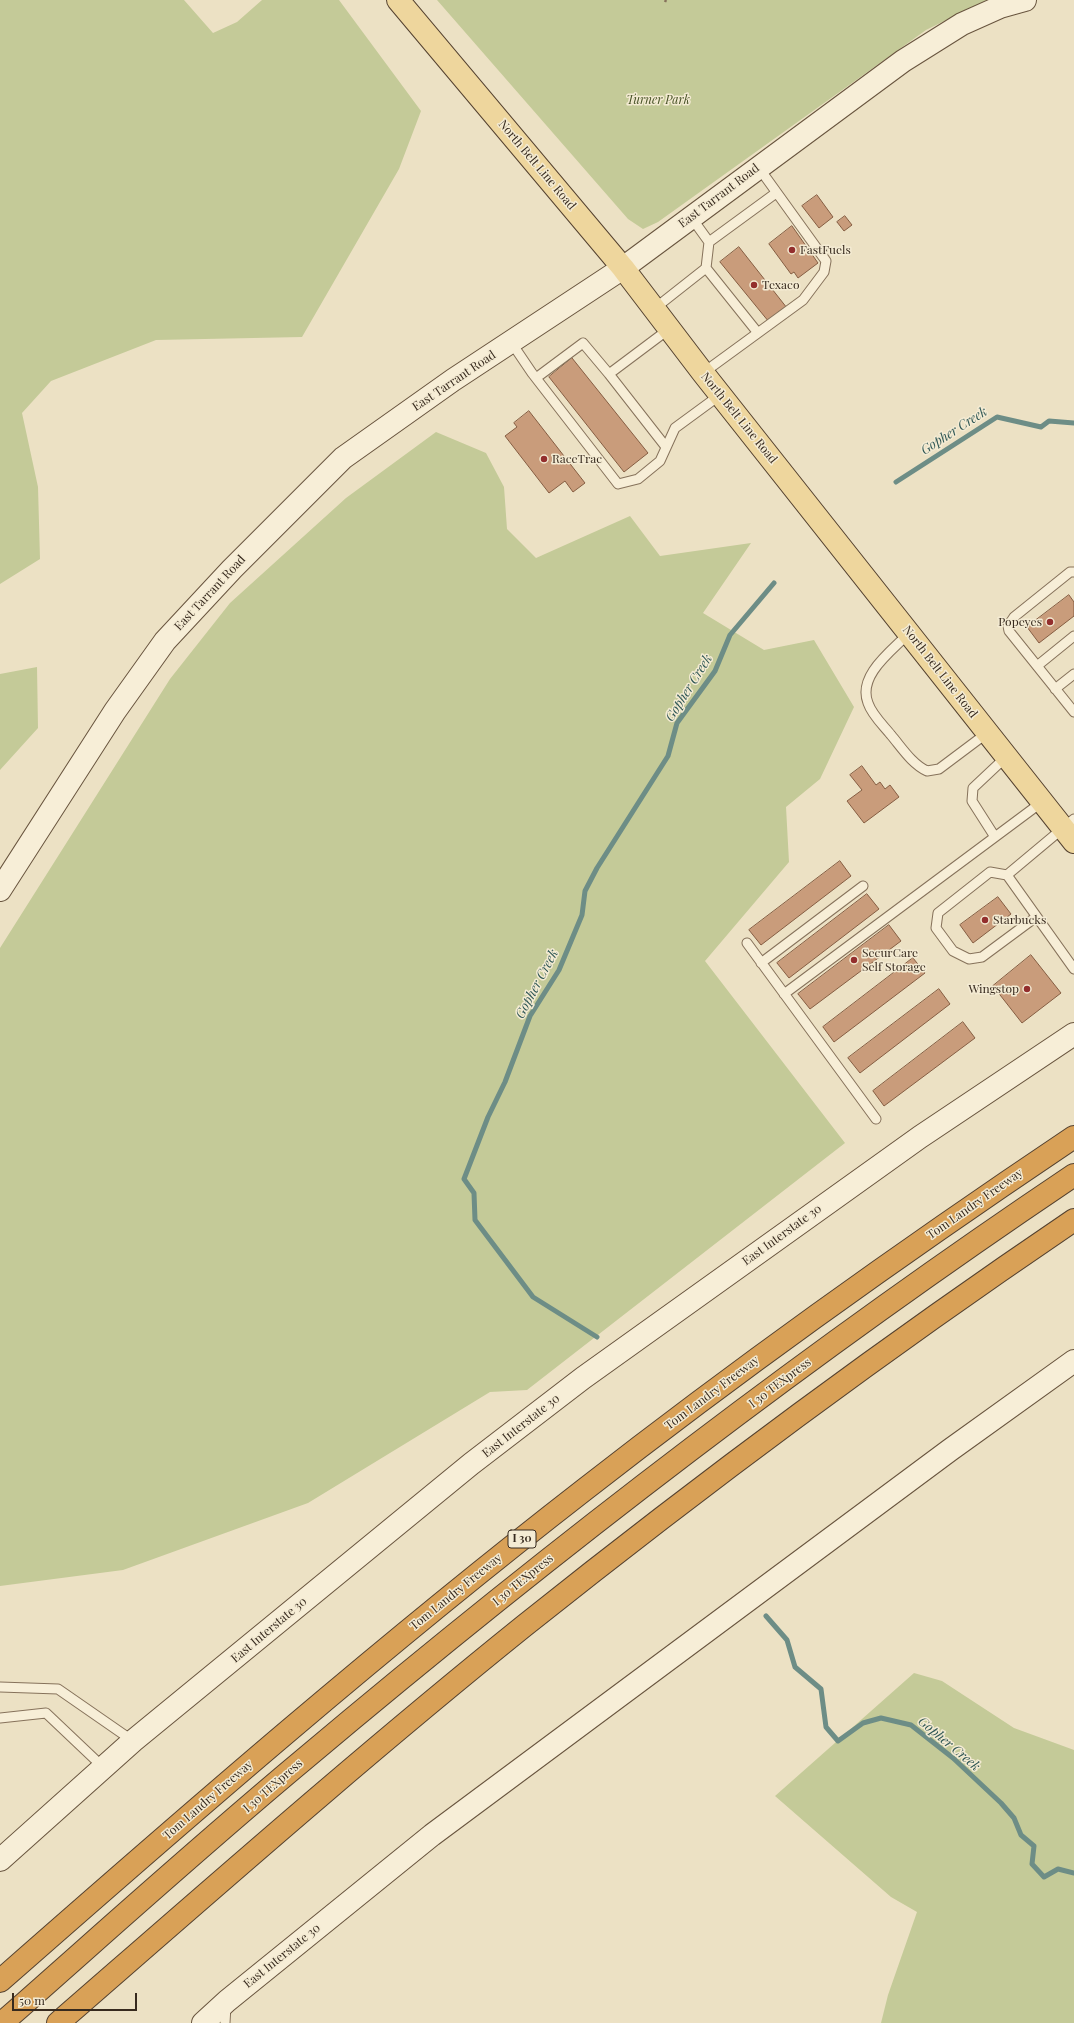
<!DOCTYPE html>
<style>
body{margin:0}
#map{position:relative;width:1074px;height:2023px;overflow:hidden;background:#ece1c4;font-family:"Playfair Display",serif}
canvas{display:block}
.scale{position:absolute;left:12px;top:1993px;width:125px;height:18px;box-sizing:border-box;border:2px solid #372a1e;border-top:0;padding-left:5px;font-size:12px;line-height:14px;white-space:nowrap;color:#372a1e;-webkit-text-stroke:3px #f4ebd3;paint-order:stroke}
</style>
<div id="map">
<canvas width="1074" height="2023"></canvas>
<div class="scale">50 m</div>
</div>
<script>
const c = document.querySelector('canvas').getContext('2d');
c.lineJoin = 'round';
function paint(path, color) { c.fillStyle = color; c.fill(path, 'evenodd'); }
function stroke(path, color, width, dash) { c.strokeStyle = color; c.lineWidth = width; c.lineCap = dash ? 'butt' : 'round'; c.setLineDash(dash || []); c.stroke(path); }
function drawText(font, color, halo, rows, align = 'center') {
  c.font = font + ' "Playfair Display",serif'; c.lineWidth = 3; c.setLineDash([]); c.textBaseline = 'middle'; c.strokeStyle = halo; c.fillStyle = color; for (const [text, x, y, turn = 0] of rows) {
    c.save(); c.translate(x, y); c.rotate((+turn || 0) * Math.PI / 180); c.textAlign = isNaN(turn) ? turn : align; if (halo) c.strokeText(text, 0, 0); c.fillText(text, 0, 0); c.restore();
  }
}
const green = new Path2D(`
 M0,0H184L213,33L237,22L262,0H339L421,111L399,169L302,337L156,340L51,381L22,413L38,487L40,559L0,584Z
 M437,0H987L926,30L658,222L643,229L628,219Z
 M436,432L486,453L504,487L507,529L536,558L630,516L660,556L751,543L703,613L764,650L814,640L854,707L820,779L786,807L789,862L705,961L845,1143L527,1390L490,1392L308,1503L123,1570L0,1586V948L170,679L230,603L346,498Z
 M37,667L38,728L0,770V674Z
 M914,1673L942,1681L1014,1728L1074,1750V2023H881L888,1995L917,1912L891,1897L775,1796Z`);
const stream = new Path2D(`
 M896,482L997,417L1041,427L1049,421L1074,423
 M597,1337L533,1297L475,1220L474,1193L464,1179L488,1117L505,1082L530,1016L559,970L582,915L585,891L597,868L668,756L677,723L715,671L730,635L774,583
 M766,1616L787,1640L795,1667L821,1689L826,1727L838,1741L863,1723L881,1718L911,1725L953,1758L1001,1803L1014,1818L1021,1835L1034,1846L1032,1864L1044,1877L1058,1869L1074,1873`);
const building = new Path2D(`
 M817,195L833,217L819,228L802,206Z
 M845,216L852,225L844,231L837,222Z
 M792,226L818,263L798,278L794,272L791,274L769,244Z
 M739,247L787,308L769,322L720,262Z
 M572,358L648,453L624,472L549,377Z
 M529,411L585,483L573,492L565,481L549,493L505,436L517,427L514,423Z
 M1069,595L1074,602V616L1039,643L1027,627Z
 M862,766L876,785L880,782L885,789L890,785L899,797L864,823L847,801L862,790L850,775Z
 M840,861L851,876L761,945L749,930Z
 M867,894L879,909L789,978L777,963Z
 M998,897L1011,914L973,943L960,925Z
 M889,925L901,941L810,1009L798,994Z
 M1031,955L1061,993L1022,1023L993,986Z
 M913,958L925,973L834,1042L823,1027Z
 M939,989L950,1004L860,1073L848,1058Z
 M963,1022L975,1038L884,1106L873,1091Z`);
const path = new Path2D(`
 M665,2L666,0`);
const lane = new Path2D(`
 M709,242L776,193
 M706,268L758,333
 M654,309L706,268L709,242L691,217
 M511,342L532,373L618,484L638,479L660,461L675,428L720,395
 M703,373L803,300L824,272L826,261L759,168
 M536,378L583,343L609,374
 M666,447L609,374L669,329
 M1074,572H1070L1014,617L1008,626L1009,631L1074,712
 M909,633C893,650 857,675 868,703C872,715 883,725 891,735C902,748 912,764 927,771L939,769L987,733
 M1037,666L1074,636
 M1055,689L1074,674
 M995,837L972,801L973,788L1007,756
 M1007,875L1074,969
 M1036,917L982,957L969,959L953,951L936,928L938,913L990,872L1007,875L1074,819
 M747,943L876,1119
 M761,963L863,886
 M784,994L1042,802
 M0,1687L58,1689L133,1741
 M0,1718L46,1713L104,1768
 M225,2023L226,2006`);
const secondary = new Path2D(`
 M0,890L115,711L165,641L232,569L343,458L453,380L623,268L903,61L962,24L1000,7L1025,0
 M0,1860L133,1741L471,1464L583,1378L920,1137L1074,1034
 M203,2023L227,2001L432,1835L950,1450L1074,1361`);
const primary = new Path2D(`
 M398,0L623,268L703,373L1074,842`);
const highway = new Path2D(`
 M0,1981C191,1813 383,1646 584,1490C743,1366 907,1249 1074,1137
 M2,2023C102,1935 200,1846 302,1761C549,1553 806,1355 1074,1175
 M58,2023C212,1889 365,1754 524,1626C702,1484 885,1348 1074,1220`);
const markers = [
 [792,250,4,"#932e2d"],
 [754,285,4,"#932e2d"],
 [544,459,4,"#932e2d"],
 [1050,622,4,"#932e2d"],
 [985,920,4,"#932e2d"],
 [854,960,4,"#932e2d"],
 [1027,989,4,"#932e2d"]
];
const shields = [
 [522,1539,28]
];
const shieldNames = [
 ["I 30",522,1539]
];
const parkNames = [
 ["Turner Park",658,100]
];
const streetNames = [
 ["North Belt Line Road",537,165,50],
 ["East Tarrant Road",719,196,-37],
 ["East Tarrant Road",454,381,-34],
 ["North Belt Line Road",739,418,51],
 ["East Tarrant Road",210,593,-47],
 ["North Belt Line Road",940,672,52],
 ["Tom Landry Freeway",975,1204,-35],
 ["East Interstate 30",782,1235,-36],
 ["I 30 TEXpress",780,1383,-37],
 ["Tom Landry Freeway",712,1393,-37],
 ["East Interstate 30",521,1426,-38],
 ["I 30 TEXpress",523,1580,-39],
 ["Tom Landry Freeway",456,1592,-39],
 ["East Interstate 30",269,1630,-40],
 ["I 30 TEXpress",273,1786,-41],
 ["Tom Landry Freeway",208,1800,-41],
 ["East Interstate 30",282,1956,-39]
];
const poiNames = [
 ["FastFuels",800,250],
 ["Texaco",762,285],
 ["RaceTrac",552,459],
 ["Popeyes",1042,622,"right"],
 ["Starbucks",993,920],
 ["SecurCare",862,953],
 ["Self Storage",862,967],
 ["Wingstop",1019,989,"right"]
];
const waterNames = [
 ["Gopher Creek",954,431,-33],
 ["Gopher Creek",689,688,-58],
 ["Gopher Creek",537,984,-62],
 ["Gopher Creek",949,1744,40]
];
paint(green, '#c4ca98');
stroke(stream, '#6d8d86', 5);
paint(building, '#c99c7b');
stroke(building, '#855d42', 1);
stroke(lane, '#86725b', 11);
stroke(secondary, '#68543e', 24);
stroke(primary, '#54412f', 24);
stroke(highway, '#54412f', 24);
stroke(path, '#86725b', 2.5, [3, 2]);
stroke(lane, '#f7eed7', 9);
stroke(secondary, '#f7eed7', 22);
stroke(primary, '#eed69d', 22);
stroke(highway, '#d9a157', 22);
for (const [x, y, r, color] of markers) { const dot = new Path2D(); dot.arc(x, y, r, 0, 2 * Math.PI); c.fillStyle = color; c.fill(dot); stroke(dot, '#f4ebd3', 1.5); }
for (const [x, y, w] of shields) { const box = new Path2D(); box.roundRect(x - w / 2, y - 9, w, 18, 3); c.fillStyle = '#f4ebd3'; c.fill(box); stroke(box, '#372a1e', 1); }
drawText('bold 11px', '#372a1e', null, shieldNames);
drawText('italic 12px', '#475226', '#f4ebd3', parkNames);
drawText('12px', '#372a1e', '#f4ebd3', streetNames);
drawText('12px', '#372a1e', '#f4ebd3', poiNames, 'left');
drawText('italic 13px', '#2e5654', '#f4ebd3', waterNames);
</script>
